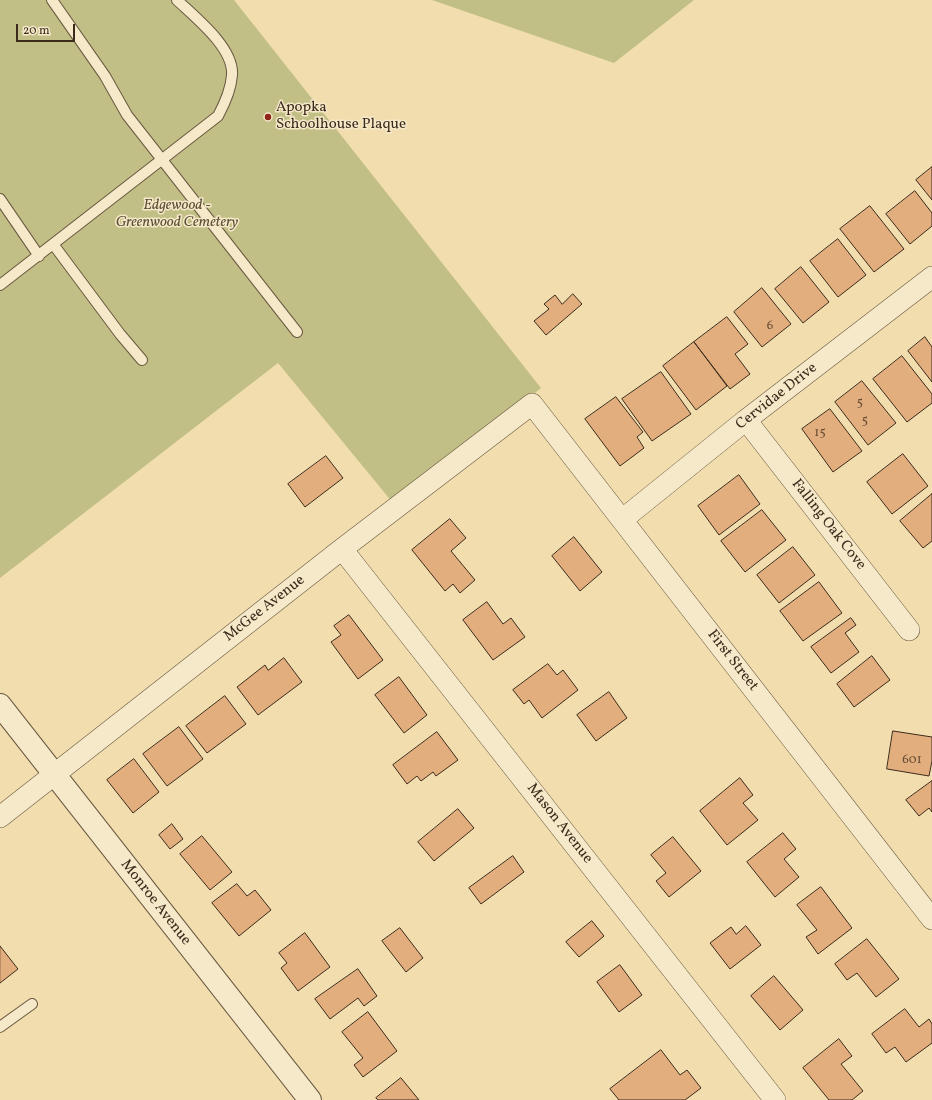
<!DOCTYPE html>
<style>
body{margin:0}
#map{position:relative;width:932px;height:1100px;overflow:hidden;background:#f1ddad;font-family:Vollkorn,serif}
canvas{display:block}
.scale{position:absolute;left:16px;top:24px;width:59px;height:18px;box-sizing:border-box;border:2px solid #3c2b1c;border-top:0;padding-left:5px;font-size:12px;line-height:14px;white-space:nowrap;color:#3c2b1c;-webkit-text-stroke:3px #f6e9ca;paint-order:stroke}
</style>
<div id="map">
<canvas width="932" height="1100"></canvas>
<div class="scale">20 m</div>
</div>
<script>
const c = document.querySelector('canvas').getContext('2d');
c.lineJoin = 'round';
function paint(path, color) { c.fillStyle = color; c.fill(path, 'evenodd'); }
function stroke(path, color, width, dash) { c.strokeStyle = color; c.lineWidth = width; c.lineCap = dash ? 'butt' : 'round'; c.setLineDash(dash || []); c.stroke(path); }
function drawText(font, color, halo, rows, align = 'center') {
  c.font = font + ' Vollkorn,serif'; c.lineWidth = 3; c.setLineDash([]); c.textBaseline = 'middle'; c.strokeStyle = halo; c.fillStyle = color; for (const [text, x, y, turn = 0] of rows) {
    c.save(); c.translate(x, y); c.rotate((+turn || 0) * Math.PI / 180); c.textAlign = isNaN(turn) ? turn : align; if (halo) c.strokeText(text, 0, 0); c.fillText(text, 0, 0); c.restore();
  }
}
const green = new Path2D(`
 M0,0H234L541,388L393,503L278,363L0,578Z
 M432,0H694L614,63Z`);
const building = new Path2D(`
 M932,167V200L916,180Z
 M915,191L932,213V226L910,244L886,214Z
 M870,206L904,249L874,272L840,229Z
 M838,239L866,275L838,297L810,261Z
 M801,267L829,302L803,323L775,289Z
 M762,288L791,324L762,347L734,312Z
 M573,294L582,304L546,335L534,321L549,309L544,304L555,295L562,304Z
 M727,317L748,344L735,354L750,374L730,389L694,342Z
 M925,337L932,347V382L908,351Z
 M694,342L727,386L696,410L663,366Z
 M902,356L932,394V403L907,422L873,379Z
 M661,372L691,414L652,441L622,399Z
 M862,381L896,423L868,445L835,402Z
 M616,397L643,432L637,437L644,448L620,466L585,419Z
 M830,409L862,451L833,472L802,429Z
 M903,454L928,486L892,514L867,482Z
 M326,456L343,478L305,507L288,484Z
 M739,475L760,504L719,535L698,506Z
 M932,494V541L923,548L900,521Z
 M762,510L786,540L745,572L721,541Z
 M450,519L466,538L451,551L475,580L460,593L453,584L445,591L412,550Z
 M574,537L602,572L580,591L552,556Z
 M793,547L815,575L779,603L757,575Z
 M819,582L842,613L803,641L780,611Z
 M487,602L503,624L511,618L525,637L493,660L463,620Z
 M349,615L383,660L358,679L331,642L341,635L334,626Z
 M851,618L856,625L845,633L859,652L831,673L811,647Z
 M872,656L890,680L854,707L837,684Z
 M284,658L302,682L258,715L237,687L265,665L268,670Z
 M548,664L557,675L563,670L578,690L542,718L529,700L524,704L513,690Z
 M399,677L427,715L404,733L375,695Z
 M609,692L627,718L596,741L577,715Z
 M225,696L246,724L207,753L186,726Z
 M179,727L203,759L167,786L143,754Z
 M893,731L932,737V761L929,776L887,769Z
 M437,732L458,760L436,776L433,772L421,781L417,776L407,784L393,765Z
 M134,759L159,792L133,813L107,780Z
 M740,778L753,795L743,803L758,820L727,845L700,811Z
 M932,781V812L929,808L919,816L906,800Z
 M458,809L474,828L434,861L418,842Z
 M172,824L183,839L170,849L159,835Z
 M783,833L796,849L784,859L799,877L775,897L747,862Z
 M202,836L232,872L210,890L180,854Z
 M673,837L701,871L669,897L656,881L666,873L651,855Z
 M513,856L524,872L481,904L469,888Z
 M237,884L247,896L255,890L271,910L239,936L212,903Z
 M821,887L852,928L818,954L806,937L817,930L797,905Z
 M592,921L604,936L579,957L566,942Z
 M746,926L761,945L730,969L710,943L731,927L736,934Z
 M400,928L423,958L406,972L382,941Z
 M305,933L330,967L298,991L281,968L287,963L279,953Z
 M867,939L899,979L876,997L857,973L847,980L835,964Z
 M0,946L18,969L0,983Z
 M620,965L642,995L619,1012L597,982Z
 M358,969L377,996L364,1006L358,998L330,1019L315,999Z
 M774,976L803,1010L780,1030L751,996Z
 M905,1009L919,1027L929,1019L932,1024V1043L906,1062L895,1047L886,1053L872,1034Z
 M368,1012L397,1051L363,1077L354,1065L363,1058L342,1032Z
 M839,1039L852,1056L841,1064L863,1091L852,1100H829L803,1068Z
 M661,1050L680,1075L687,1070L701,1088L685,1100H619L610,1089Z
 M401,1078L419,1100H378L376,1098Z`);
const service = new Path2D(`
 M52,0L105,76L127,115L297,332
 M0,199L39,256
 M53,244L120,334L142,360
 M0,285L218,116C225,103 231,90 232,75C234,48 196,18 177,0
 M0,1027L32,1004`);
const minor = new Path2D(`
 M746,420L909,630
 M623,519L746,420L932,277
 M342,549L775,1100
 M0,817L342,549L532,404L932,919`);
const tertiary = new Path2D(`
 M0,705L310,1100`);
const markers = [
 [268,117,4,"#8f2418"]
];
const numberNames = [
 ["6",770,327],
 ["5",860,404],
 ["5",865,422],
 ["15",820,434],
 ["601",912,761]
];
const poiNames = [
 ["Apopka",276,108],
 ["Schoolhouse Plaque",276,125]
];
const parkNames = [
 ["Edgewood -",177,206],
 ["Greenwood Cemetery",177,223]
];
const streetNames = [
 ["Cervidae Drive",777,397,-38],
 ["Falling Oak Cove",828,525,52],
 ["McGee Avenue",265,609,-38],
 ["First Street",732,661,52],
 ["Mason Avenue",559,824,52],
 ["Monroe Avenue",155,903,52]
];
paint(green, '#c1bf85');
paint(building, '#e3ae7e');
stroke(building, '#3c2b1c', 1);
stroke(service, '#695840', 12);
stroke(minor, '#695840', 22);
stroke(tertiary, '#695840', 24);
stroke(service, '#f6e9ca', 10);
stroke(minor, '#f6e9ca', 21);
stroke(tertiary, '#f6e9ca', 22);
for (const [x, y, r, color] of markers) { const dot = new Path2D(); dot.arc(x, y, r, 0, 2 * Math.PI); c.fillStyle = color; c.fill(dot); stroke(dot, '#f6e9ca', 1.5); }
drawText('13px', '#664c34', null, numberNames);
drawText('15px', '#3c2b1c', '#f6e9ca', poiNames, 'left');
drawText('italic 15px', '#5d5036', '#f6e9ca', parkNames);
drawText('15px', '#3c2b1c', '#f6e9ca', streetNames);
</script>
